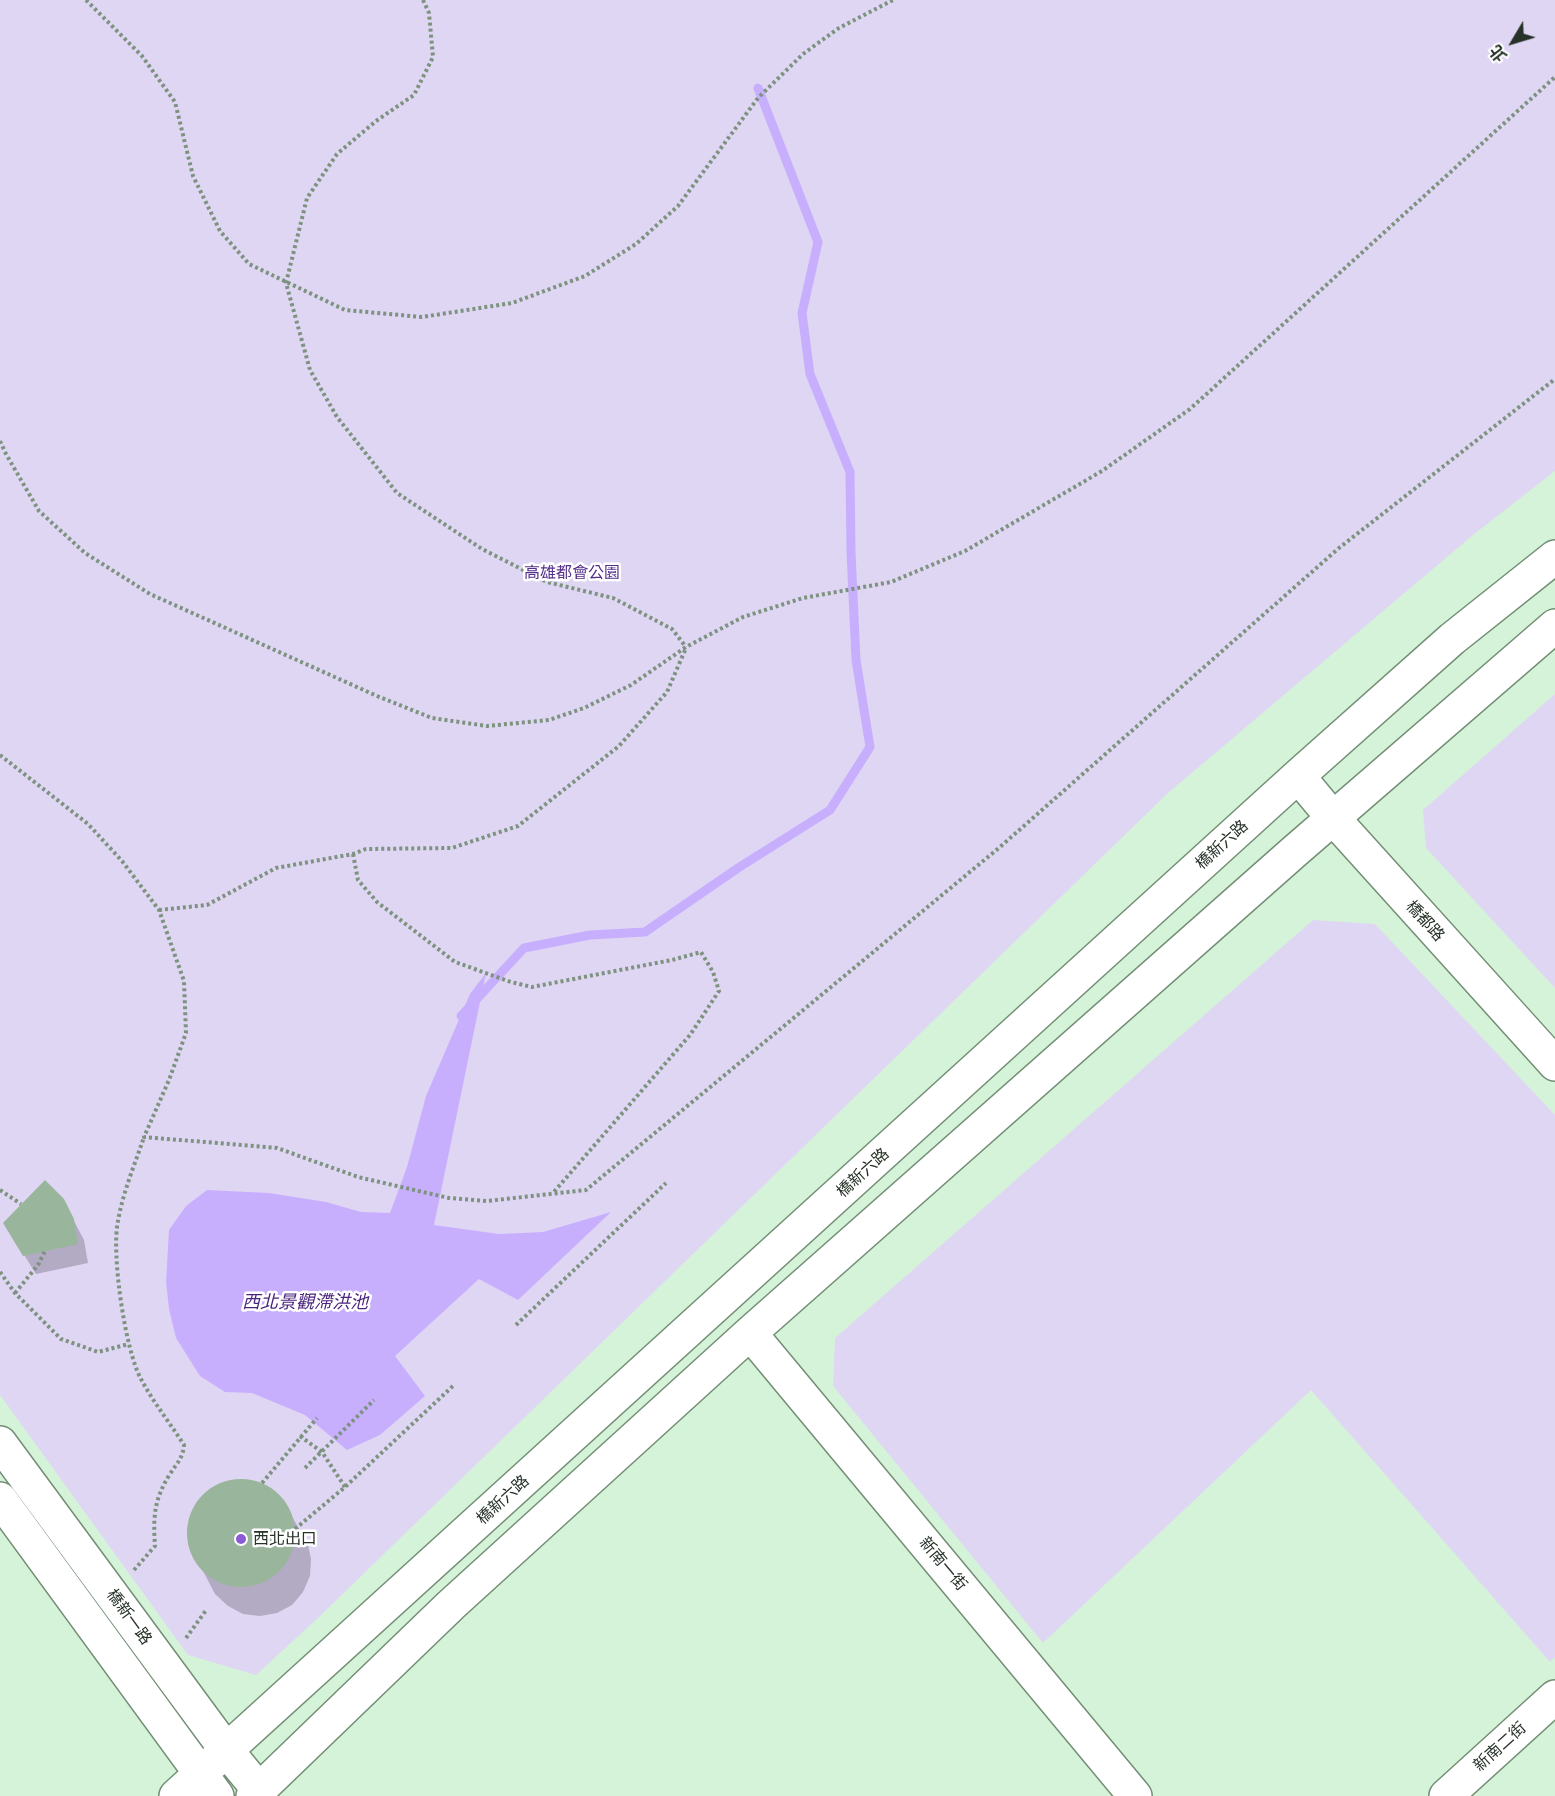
<!DOCTYPE html>
<meta charset="utf-8">
<style>
body{margin:0}
#map{position:relative;width:1555px;height:1796px;overflow:hidden;background:#d5f3d8;font-family:Raleway,"Noto Sans TC",sans-serif}
canvas{display:block}
.north{position:absolute;left:1483px;top:12px;width:60px;height:60px;-webkit-text-stroke:4px #fff;paint-order:stroke;rotate:232deg;font-size:16px;font-weight:700;line-height:24px;text-align:center;color:#263127}
.north::after{content:'';display:block;margin:auto;width:21px;height:27px;background:#263127;clip-path:polygon(50% 0,100% 100%,50% 72%,0 100%)}
</style>
<div id="map">
<canvas width="1555" height="1796"></canvas>
<div class="north">北</div>
</div>
<script>
const c = document.querySelector('canvas').getContext('2d');
c.lineJoin = 'round';
function paint(path, color) { c.fillStyle = color; c.fill(path, 'evenodd'); }
function stroke(path, color, width, dash) { c.strokeStyle = color; c.lineWidth = width; c.lineCap = dash ? 'butt' : 'round'; c.setLineDash(dash || []); c.stroke(path); }
function drawText(font, color, halo, rows, align = 'center') {
  c.font = font + ' Raleway,"Noto Sans TC",sans-serif'; c.lineWidth = 5; c.setLineDash([]); c.textBaseline = 'middle'; c.strokeStyle = halo; c.fillStyle = color; for (const [text, x, y, turn = 0] of rows) {
    c.save(); c.translate(x, y); c.rotate((+turn || 0) * Math.PI / 180); c.textAlign = isNaN(turn) ? turn : align; if (halo) c.strokeText(text, 0, 0); c.fillText(text, 0, 0); c.restore();
  }
}
const green = new Path2D(`
 M0,0H1555V471L1473,535L1168,793L319,1617L256,1675L188,1655L0,1395Z
 M1555,694V988L1426,848L1423,810Z
 M1313,920L1375,924L1555,1115V1657L1550,1662L1311,1390L1043,1643L833,1386L835,1338Z`);
const water = new Path2D(`
 M486,973L434,1225L499,1234L543,1232L611,1212L518,1300L479,1279L395,1356L425,1396L380,1435L347,1450L305,1415L252,1393L225,1392L200,1376L176,1338L169,1309L166,1282L169,1230L186,1206L207,1190L269,1193L326,1202L361,1212L390,1213L407,1167L426,1096L470,994Z`);
const shadow = new Path2D(`
 M63,1200L84,1240L88,1263L36,1274L16,1242Z
 M245,1480L262,1484L274,1492L284,1502L308,1545L311,1559L310,1576L303,1592L292,1605L277,1613L260,1616L243,1614L228,1606L215,1594L191,1548L188,1532L191,1515L199,1500L212,1489L228,1482Z`);
const stream = new Path2D(`
 M461,1016L524,948L590,935L645,932L738,868L830,810L870,747L856,660L851,552L850,472L810,374L802,313L818,242L758,88`);
const building = new Path2D(`
 M45,1180L64,1199L74,1219L78,1244L23,1256L3,1223Z
 M187 1533a54 54 0 1 1 108 0a54 54 0 1 1-108 0Z`);
const path = new Path2D(`
 M86,0L142,56L175,102L193,176L220,231L249,264L345,310L422,317L512,303L585,276L636,244L678,206L758,98L803,54L839,28L893,0
 M423,0L429,13L433,57L414,95L376,121L337,154L307,198L286,283L310,370L337,417L397,493L482,549L547,582L613,598L672,629L686,647
 M0,441L6,454L39,511L85,553L150,594L377,696L432,718L487,726L549,720L584,708L631,685L686,647L743,617L803,598L891,582L965,551L1102,471L1190,409L1555,77
 M0,755L88,824L122,861L159,910L184,981L186,1033L169,1080L144,1137L277,1148L358,1177L449,1198L487,1201L586,1190L1000,847L1339,548L1555,379
 M353,854L358,880L377,902L455,962L511,982L532,987L672,960L701,952L713,972L719,991L690,1035L553,1193
 M159,910L207,905L276,868L353,854L366,849L452,848L518,826L619,746L667,692L686,648
 M0,1190L21,1204
 M0,1272L15,1293L61,1339L98,1352L129,1344
 M15,1293L38,1265L45,1251
 M516,1325L666,1183
 M300,1436L322,1452L345,1487
 M305,1468L374,1400
 M262,1483L317,1418
 M295,1529L345,1487L454,1385
 M134,1570L155,1546C153,1517 154,1499 170,1474C177,1463 183,1458 184,1445C170,1423 153,1402 141,1379C125,1350 111,1253 118,1221C123,1192 135,1164 144,1137
 M186,1638L207,1609`);
const minor = new Path2D(`
 M1298,776L1333,818L1555,1064
 M750,1333L1135,1796
 M0,1443L227,1751L259,1790
 M0,1499L217,1796
 M176,1796L1298,776L1452,639L1555,557
 M253,1796L451,1605L750,1333L1295,851L1555,626
 M1446,1796L1555,1697`);
const markers = [
 [241,1539,6,"#8a5bd5"]
];
const parkNames = [
 ["高雄都會公園",572,573]
];
const streetNames = [
 ["橋新六路",1222,845,-42],
 ["橋都路",1425,921,48],
 ["橋新六路",863,1173,-42],
 ["橋新六路",503,1500,-42],
 ["新南一街",943,1564,50],
 ["橋新一路",129,1617,54],
 ["新南二街",1500,1747,-42]
];
const poiNames = [
 ["西北出口",253,1539]
];
const waterNames = [
 ["西北景觀滯洪池",305,1303]
];
paint(green, '#dfd6f4');
paint(water, '#c8affe');
paint(shadow, '#0003');
stroke(stream, '#c8affe', 9);
paint(building, '#99b59c');
stroke(minor, '#738e75', 36);
stroke(path, '#7d927f', 4, [3, 3]);
stroke(minor, '#fff', 33);
for (const [x, y, r, color] of markers) { const dot = new Path2D(); dot.arc(x, y, r, 0, 2 * Math.PI); c.fillStyle = color; c.fill(dot); stroke(dot, '#fff', 2); }
drawText('16px', '#56318b', '#fff', parkNames);
drawText('16px', '#263127', '#fff', streetNames);
drawText('16px', '#263127', '#fff', poiNames, 'left');
drawText('italic 18px', '#4a247d', '#fff', waterNames);
</script>
